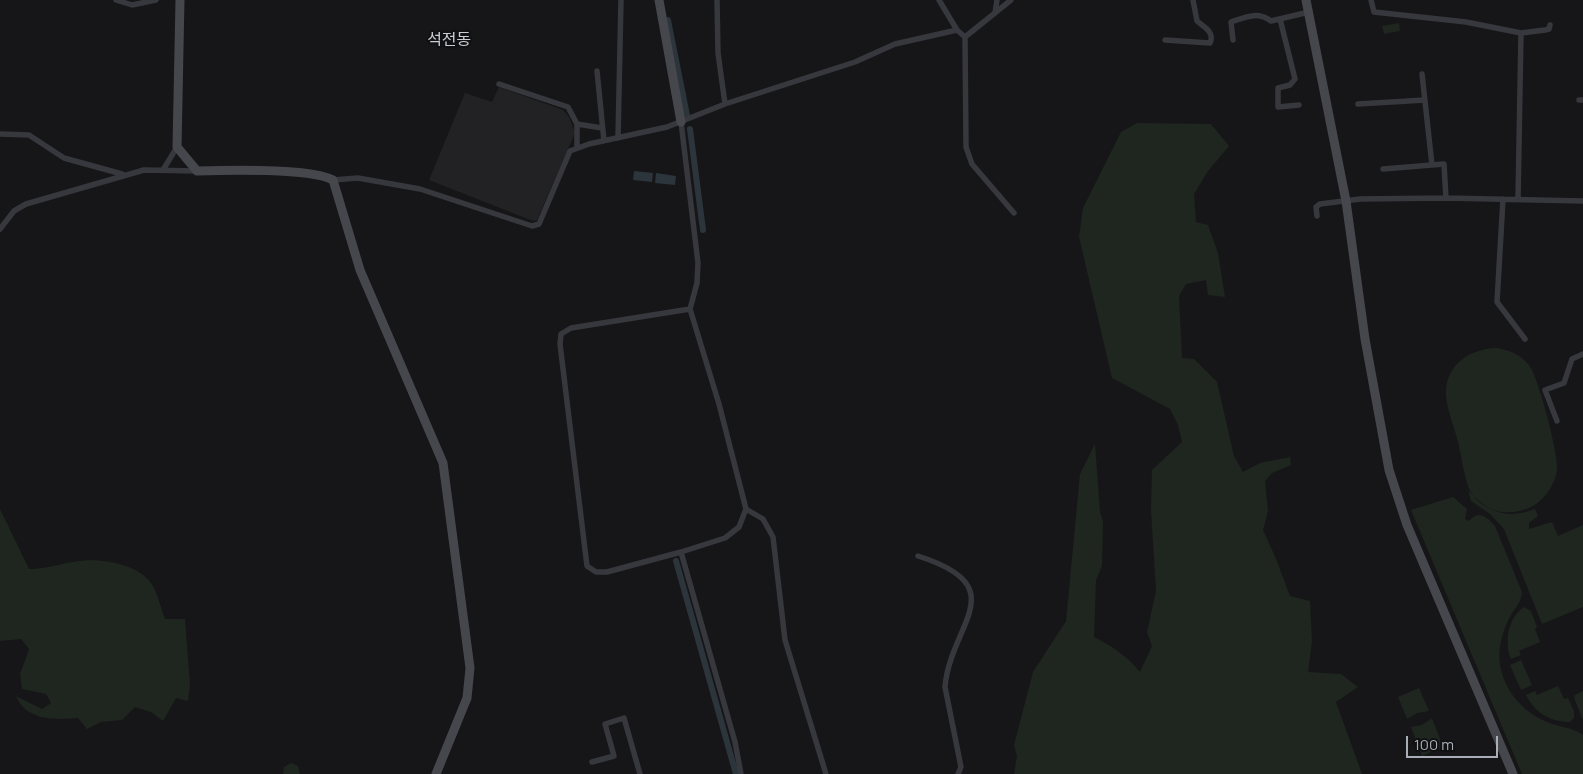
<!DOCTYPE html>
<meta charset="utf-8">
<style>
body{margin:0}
#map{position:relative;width:1583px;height:774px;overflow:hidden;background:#161618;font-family:Manrope,sans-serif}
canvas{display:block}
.scale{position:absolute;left:1406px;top:736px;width:92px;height:22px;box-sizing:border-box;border:2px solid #a8adb8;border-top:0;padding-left:6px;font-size:15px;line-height:18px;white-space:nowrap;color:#a8adb8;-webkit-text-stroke:4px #111113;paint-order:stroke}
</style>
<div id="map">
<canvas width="1583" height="774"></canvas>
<div class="scale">100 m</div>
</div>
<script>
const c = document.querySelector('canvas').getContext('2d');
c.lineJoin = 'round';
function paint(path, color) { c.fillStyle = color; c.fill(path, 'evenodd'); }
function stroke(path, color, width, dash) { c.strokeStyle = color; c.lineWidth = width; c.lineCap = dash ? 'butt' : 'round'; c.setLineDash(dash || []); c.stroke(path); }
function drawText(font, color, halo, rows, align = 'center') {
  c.font = font + ' Manrope,"Noto Sans KR",sans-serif'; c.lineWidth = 4.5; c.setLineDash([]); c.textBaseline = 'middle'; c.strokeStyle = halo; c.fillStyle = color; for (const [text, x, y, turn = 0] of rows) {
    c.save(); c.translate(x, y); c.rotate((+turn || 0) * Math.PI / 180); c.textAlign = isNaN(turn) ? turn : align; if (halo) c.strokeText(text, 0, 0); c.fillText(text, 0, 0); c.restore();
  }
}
const built = new Path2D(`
 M499,87L563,110L569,117L575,133L537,220L533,221L429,180L465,93L492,102Z`);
const green = new Path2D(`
 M1399,23L1400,31L1384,34L1382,26Z
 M1137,123L1211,124L1229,146L1208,171L1194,194L1196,222L1208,225L1218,253L1225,297L1208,295L1206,280L1186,284L1179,296L1182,358L1194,359L1217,382L1234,456L1243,472L1260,463L1290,457L1291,465L1272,473L1265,481L1268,511L1263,530L1277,561L1290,596L1310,601L1312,641L1308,672L1341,674L1358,687L1336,702L1362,774H1014L1017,756L1014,745L1033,672L1066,621L1080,474L1095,444L1100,512L1103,521L1102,566L1096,580L1094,637C1112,646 1127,656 1140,672L1152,646L1147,632L1156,591L1151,510L1152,470L1182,442L1178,425L1170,409L1112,378L1079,237L1083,208L1121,132Z
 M1496,348C1509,350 1520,354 1529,365C1538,376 1559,455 1557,470C1556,480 1549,493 1541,500C1519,520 1480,516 1468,486C1463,471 1461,453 1457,438C1453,424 1445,404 1446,390C1448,363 1471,349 1496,348Z
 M1468,490C1488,512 1505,520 1535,509L1538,516L1529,523V529L1552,522L1558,536L1583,525V607L1542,624L1504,529L1490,514L1471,501Z
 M1453,497L1467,509L1465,519L1469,521C1479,509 1487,517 1495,526L1522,592C1522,603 1511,612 1507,623C1504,628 1503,635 1501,641C1493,675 1515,709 1547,722C1559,727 1572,727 1583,735V774H1522L1411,510Z
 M0,509L29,569C47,569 62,563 79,561C101,558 141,564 153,586C158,596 161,608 165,619H185L190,685L188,701L176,698L163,721L151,712L135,707L122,720L101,722L87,729L78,718C56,720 26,721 16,696L42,709L51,703L46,694L22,689L20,674L29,649L21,639L0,641Z
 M1524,607L1531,611L1537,627L1535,629L1540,642L1519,651L1521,655L1511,659C1504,643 1508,617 1524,607Z
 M1521,660L1532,685L1521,690L1510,665Z
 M1558,686L1564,699L1568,698L1574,711V718L1570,722C1550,722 1534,712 1526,695L1535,691L1537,695Z
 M1419,688L1429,711L1417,713L1407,719L1398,697Z
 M1583,691V720L1574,698L1575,695Z
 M1432,718L1443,747L1422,756L1411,727L1422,725Z
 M291,763L298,766L300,774H283L284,767Z`);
const water = new Path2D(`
 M634,171L653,173L652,182L633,180Z
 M656,173L676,176L675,185L655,183Z`);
const canal = new Path2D(`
 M668,20L687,115
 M690,129L703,230
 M676,561L736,774`);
const street = new Path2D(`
 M116,0L132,5L156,0
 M717,0L718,53L725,104
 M939,0L957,30
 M1371,0L1374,12L1466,22L1521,33L1518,199
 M995,13L997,0
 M1280,19L1295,79L1290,85L1278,88V107L1299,105
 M1521,33L1545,30L1549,29L1550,25
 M965,37L1011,0
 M1165,40L1210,43C1215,32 1204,27 1197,21L1193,0
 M1233,40L1231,22C1246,17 1257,11 1271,21L1309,12
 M597,71L604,141
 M1422,74L1432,165
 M499,84L568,107L577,124L602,128
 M1579,100H1583
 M1358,104L1425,100
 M681,122L698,263L697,283L690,309L719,404L746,509L739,527L725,538L681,552L735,742L741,774
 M577,124V148
 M0,134L29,135L64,158L122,174
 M618,138L621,0
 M1383,169L1444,164L1446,198
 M163,170L177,147
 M333,180L358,178L420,189L532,226L539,224L570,151L589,144L667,127L725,104L855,62L895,44L957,30L965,37L966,147L972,164L1014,213
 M1503,199L1497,302L1525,339
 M1317,216L1316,207L1320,204L1360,199L1446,198L1583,201
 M0,229L14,211L26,204L144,170L197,171
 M1557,421L1545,390L1564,383L1572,359L1583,354
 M746,509L763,519L773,537L785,640L826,774
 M681,552L607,572H596L587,566L560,344L561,334L571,328L690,309
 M918,556C1016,587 950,624 945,687L961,767L958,774
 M592,762L614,756L605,724L624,718L640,774`);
const secondary = new Path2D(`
 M180,0L177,147L197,171C226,170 310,168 333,180L360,270L443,463L470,668L467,698L436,774
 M659,0L681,122
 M1306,0L1346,201L1365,339L1389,470L1407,525L1513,774`);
const quarterNames = [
 ["석전동",449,41]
];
paint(built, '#222225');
paint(green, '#1e261f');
paint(water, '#2c353c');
stroke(canal, '#2c353c', 6);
stroke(street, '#37383d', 5.5);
stroke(secondary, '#45474d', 9);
drawText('16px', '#c9ccd4', '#111113', quarterNames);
</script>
